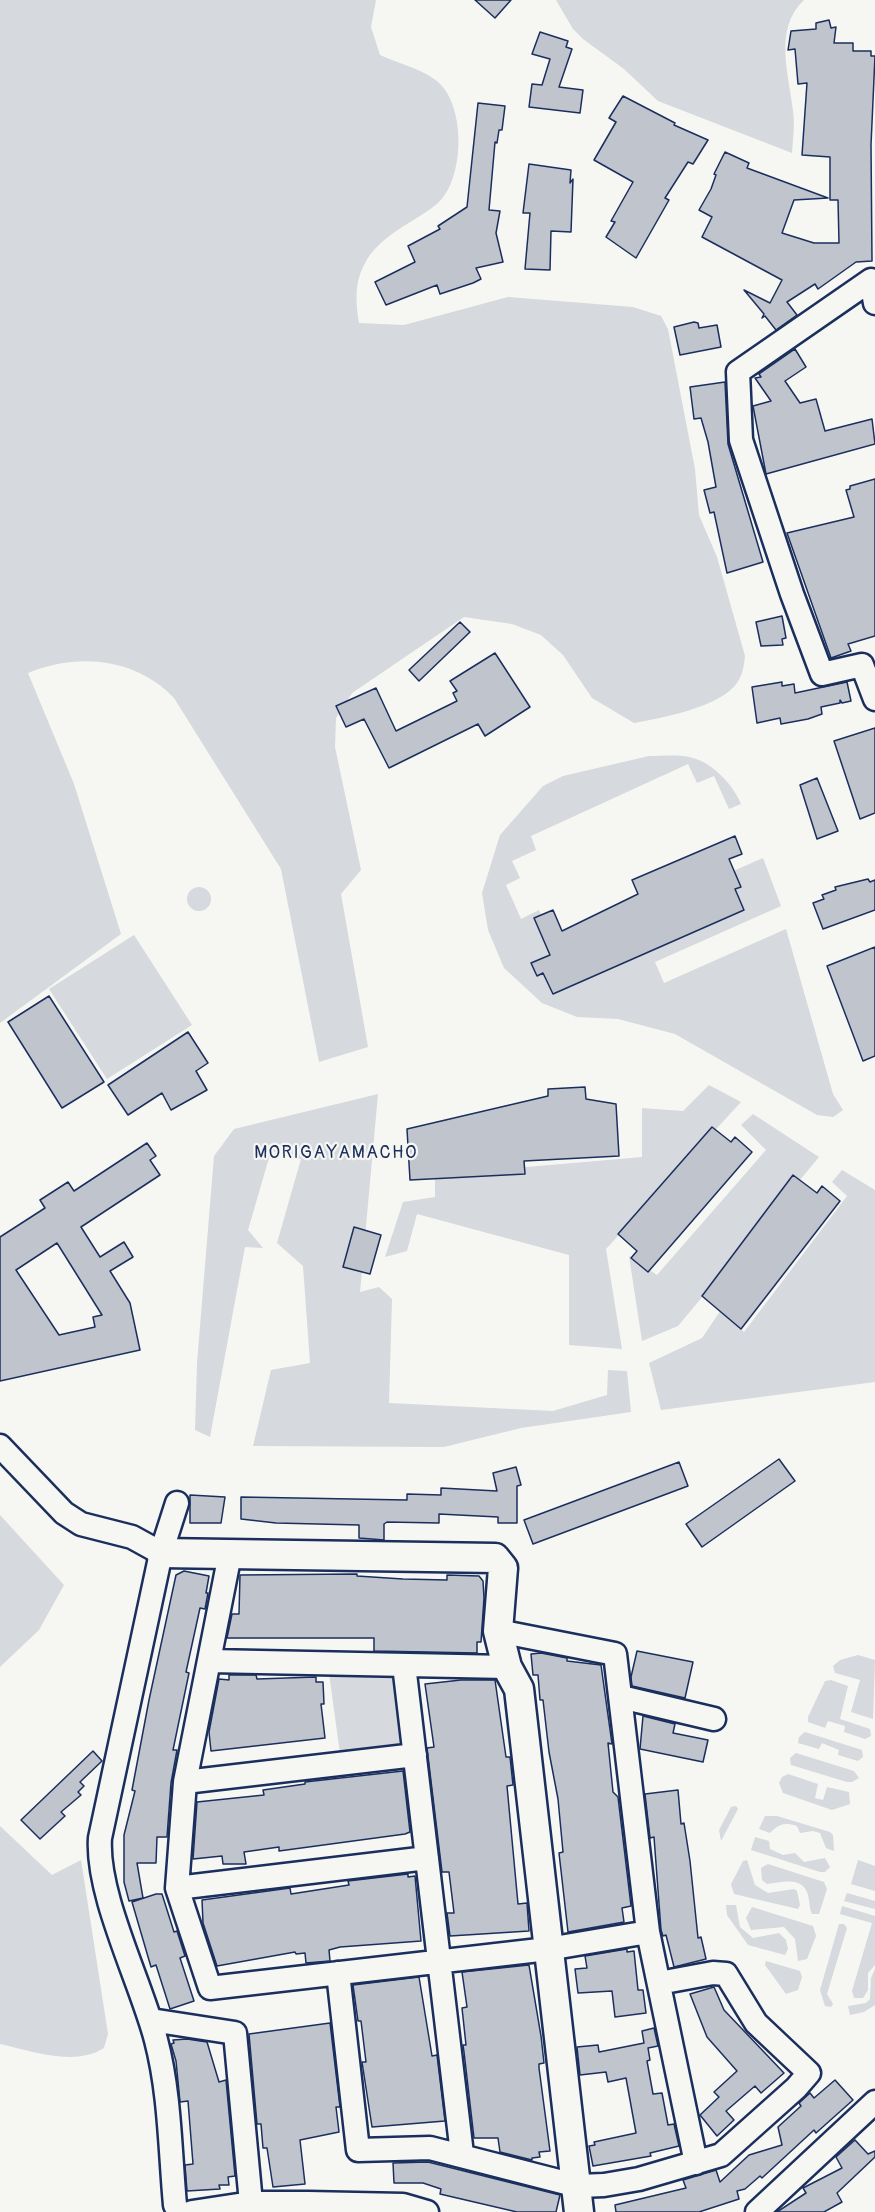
<!DOCTYPE html>
<style>
body{margin:0}
canvas{display:block;background:#f6f6f2}
</style>
<canvas width="875" height="2212"></canvas>
<script>
const c = document.querySelector('canvas').getContext('2d');
c.lineJoin = 'round';
function paint(path, color) { c.fillStyle = color; c.fill(path, 'evenodd'); }
function stroke(path, color, width, dash) { c.strokeStyle = color; c.lineWidth = width; c.lineCap = dash ? 'butt' : 'round'; c.setLineDash(dash || []); c.stroke(path); }
function drawText(font, color, halo, rows, align = 'center') {
  c.font = font + ' Pangolin,sans-serif'; c.lineWidth = 4.5; c.setLineDash([]); c.textBaseline = 'middle'; c.strokeStyle = halo; c.fillStyle = color; for (const [text, x, y, turn = 0] of rows) {
    c.save(); c.translate(x, y); c.rotate((+turn || 0) * Math.PI / 180); c.textAlign = isNaN(turn) ? turn : align; if (halo) c.strokeText(text, 0, 0); c.fillText(text, 0, 0); c.restore();
  }
}
const green = new Path2D(`
 M0,0H376L371,27L380,55C398,63 424,70 438,82C466,106 465,180 437,204C413,223 378,236 364,265C354,285 356,302 359,323L404,325L508,297L633,307L661,316L668,329L695,469L699,515L717,557L745,656C744,665 743,674 737,683C720,707 662,718 634,723L592,698L563,655L541,635L512,624L464,617L352,693L336,718L335,747L361,870L341,894L368,1047L319,1062L281,869L174,698C137,658 77,652 28,673L74,784L121,934L0,1023Z
 M556,0H804C773,29 789,74 793,111C795,124 793,139 792,153L658,101L624,69L583,39L573,29Z
 M649,756C663,756 680,754 693,758C713,763 734,786 741,804L729,809L714,776L697,783L688,764L531,836L536,850L512,861L520,878L506,885L521,919L539,910L556,949L763,858L781,906L655,962L664,983L786,929L833,1094L843,1110L833,1117L817,1115L675,1034L618,1019L577,1017L542,1003L504,968L488,930L482,893L500,835L543,786L563,776Z
 M187 899a12 12 0 1 1 24 0a12 12 0 1 1-24 0Z
 M134,935L192,1025L107,1079L49,989Z
 M709,1085L741,1102L606,1249L622,1349L569,1345V1255L417,1214L407,1251L385,1257L403,1202L435,1197V1175L642,1157V1108L683,1111Z
 M378,1094L360,1292L379,1287L392,1299L389,1403L553,1411L607,1395L608,1370L627,1371L631,1412L521,1428L444,1447L253,1446L271,1370L310,1363L303,1266L277,1243L301,1159L271,1151L248,1230L263,1248L245,1247L210,1437L195,1430L197,1363L214,1156L234,1129Z
 M753,1114L819,1157L678,1326L642,1341L629,1256L657,1275L766,1150L741,1125Z
 M842,1170L875,1190V1382L661,1410L649,1363L702,1338L721,1310L744,1332L847,1196L832,1182Z
 M0,1515L64,1585L39,1630L0,1667Z
 M858,1655L875,1660L873,1719L851,1712L860,1680L835,1673L833,1666L840,1660Z
 M329,1673L389,1675L398,1683L405,1737L398,1748L340,1754Z
 M831,1680L848,1686L840,1719L870,1729L871,1736L865,1739L844,1732L845,1726L828,1721L825,1728L808,1722V1717L825,1681Z
 M805,1732L862,1750L863,1757L858,1761L838,1755L839,1750L822,1743L819,1749L798,1743L799,1737Z
 M796,1753L854,1771L859,1778L852,1782H847L791,1765L790,1758Z
 M788,1774L818,1784L815,1798L823,1800L827,1787L849,1792L850,1804L832,1810L783,1793L779,1783L782,1777Z
 M736,1806L738,1809L721,1841L719,1830L731,1807Z
 M765,1816H777L830,1832L833,1835L834,1851L826,1848L820,1833L813,1831L800,1833L797,1826C784,1822 779,1824 770,1833L759,1829Z
 M0,1826L52,1875L81,1860L108,2034L104,2048C74,2067 32,2051 0,2044Z
 M755,1837L769,1841L770,1849L783,1855L795,1853L804,1862L825,1858L830,1867L825,1872H820L751,1850Z
 M747,1860L755,1885L768,1893L794,1889L797,1891L800,1905L798,1909L734,1894L731,1884L743,1861Z
 M858,1860L875,1866V1891L851,1884Z
 M768,1864L824,1882L827,1889L819,1914H812C809,1908 810,1902 808,1895C803,1876 782,1882 767,1884L762,1880L761,1868Z
 M847,1893L875,1901V1909L844,1901Z
 M726,1905H736L740,1927L753,1938L779,1933L786,1940L788,1949L785,1955L748,1945L727,1915Z
 M842,1906L875,1916V1965L868,1973V1990L863,1998H854L852,1991L872,1923L840,1914Z
 M752,1907L813,1926L816,1936L807,1959L798,1961L795,1939L784,1927L751,1930L746,1918Z
 M839,1924H844L847,1928L827,1994L833,2004L831,2007L825,2006L820,1990Z
 M766,1961L800,1971L802,1977L798,1990L786,1994L765,1965Z
 M875,1969V2005L864,2012L850,2015L848,2006L866,2003L870,1999L871,1978Z`);
const building = new Path2D(`
 M475,0H511L495,18Z
 M829,20L831,28L836,27L834,43H853V51H871V56H875L871,145L872,261L856,262L818,289L815,284L787,302L797,315L776,330L765,316L762,318L764,314L744,290L770,303L782,280L702,237L712,217L699,210L711,189L716,175L714,174L725,152L749,163L747,168L828,198L794,200L782,233L814,243H839L838,200H830V157L802,155L807,83L798,84L795,49L788,50L791,31L816,29V23Z
 M540,32L568,41L566,47L572,49L559,87L583,90L580,113L529,107L532,84L542,85L550,59L532,54Z
 M623,96L675,123L674,125L708,140L693,164L688,162L665,198L669,200L636,258L606,237L615,222L611,221L633,182L594,160L616,122L609,118Z
 M478,103L505,106L502,130H499L497,143L495,142L489,210L500,211L496,233L503,262L476,268L481,279L473,283L440,294L437,285L386,305L375,282L415,262L408,246L440,229L438,226L467,207Z
 M529,164L571,170L570,183L573,179L571,232L551,231L550,270L525,269L530,213H523Z
 M694,322L698,323L699,328L717,325L721,347L680,355L674,327Z
 M795,349L806,367L785,381L800,403L816,399L825,431L872,419L875,444L766,474L753,406L771,401L755,378L761,377L759,374Z
 M725,382L728,444L763,562L727,573L714,512L710,513L704,490L716,487L708,442L701,418L694,419L690,387Z
 M875,479V636L848,644L851,651L831,658L787,533L854,517L846,490L850,489V486Z
 M782,616L786,638L782,639L783,645L761,646L756,622Z
 M460,622L470,632L419,681L409,670Z
 M495,653L530,707L485,736L478,724L389,768L364,719L346,727L336,706L376,688L396,731L457,701L453,693L457,691L450,681Z
 M782,682V686L794,684L795,693L847,682L851,701L842,703L840,700V703L821,707L822,714L808,719L781,724L780,718L757,723L752,687Z
 M875,728V813L860,819L834,741Z
 M817,778L838,831L817,839L800,785Z
 M735,836L742,854L729,859L741,887L735,889L744,910L553,994L543,973L537,976L531,963L550,955L534,918L553,910L562,931L638,894L632,880Z
 M868,879L870,882L875,880V910L823,929L813,903L824,899L822,895L836,890L835,887Z
 M875,947V1056L863,1061L827,966Z
 M49,996L104,1082L62,1108L8,1022Z
 M188,1032L208,1063L196,1071L207,1090L171,1110L162,1093L128,1115L108,1085Z
 M585,1087L586,1099L616,1104L619,1156L524,1161L525,1174L410,1180L407,1129L548,1096V1089Z
 M712,1127L731,1142L735,1137L752,1152L648,1272L631,1258L637,1251L618,1234Z
 M147,1143L156,1156L150,1160L160,1175L81,1227L100,1257L124,1242L133,1257L110,1271L130,1303L140,1350L0,1381V1237L45,1208L40,1200L68,1182L74,1191ZM57,1243L102,1315L93,1317L95,1327L59,1335L16,1270Z
 M793,1175L817,1193L822,1186L840,1201L741,1329L702,1296Z
 M354,1227L381,1235L370,1274L343,1267Z
 M779,1459L795,1481L702,1547L686,1524Z
 M679,1462L688,1486L533,1544L524,1520Z
 M516,1467L521,1485L517,1486V1523H498V1517L439,1514V1523L387,1522L384,1524V1540L359,1538V1525L276,1523L241,1519V1497L407,1500V1494L441,1495V1488L497,1491L493,1473Z
 M190,1495L225,1497L221,1523H190Z
 M184,1571L209,1576L206,1593H208L205,1609L200,1608L186,1672L189,1673L173,1750H177L171,1783L167,1837H157L156,1863H137L143,1898L129,1901L124,1882V1835L135,1791L132,1790L149,1700L176,1575Z
 M357,1574V1576L403,1579L447,1580V1575L479,1576L483,1581L484,1598L481,1642H477V1653L374,1651V1638H227L232,1614H239L240,1575Z
 M637,1651L693,1662L685,1698L632,1686L631,1677Z
 M541,1653L567,1658V1661L601,1665L612,1744L608,1743L613,1792L618,1797L631,1906L622,1908L624,1922L568,1932L559,1853L563,1852L558,1799L549,1752L543,1700H540L538,1675H533L531,1654Z
 M229,1675H256L257,1679L316,1677V1682H323L324,1704H321L325,1738L211,1751L209,1732L219,1679L229,1680Z
 M461,1680H495L506,1757H510L513,1785L507,1786L518,1904L527,1903L529,1931L450,1936L447,1913H454L449,1872H442L427,1748L434,1747L425,1684Z
 M643,1716L675,1724L673,1733L708,1740L703,1762L640,1749Z
 M93,1751L102,1761L80,1782L84,1786L78,1792L81,1795L61,1812L65,1816L40,1839L21,1820Z
 M403,1771L410,1832L405,1834L279,1851V1847L244,1852L246,1864H223L222,1856L193,1859L197,1802L264,1795L263,1790L305,1784V1782Z
 M678,1790L681,1824L684,1823L690,1861L698,1938L701,1937L706,1959L674,1967L666,1935L663,1936L661,1930L654,1837L650,1838L645,1794Z
 M408,1874V1877L415,1876L421,1941L340,1947L329,1950L330,1961L306,1963L305,1953L296,1954L295,1952L217,1966L203,1923L202,1900L290,1888L291,1894L349,1885L348,1881Z
 M156,1894H162L174,1932L177,1931L185,1956L180,1958L194,2001L170,2009L156,1965L151,1967L132,1902Z
 M627,1949V1952L634,1951L638,1990H643L646,2013L615,2017L612,1991L578,1993L575,1969L587,1968L585,1956Z
 M529,1965L541,2036L544,2063L539,2064V2068L550,2151L539,2152L540,2157L532,2158V2160L500,2152L498,2138H474L464,2052L463,2045H466L462,2008L467,2007L462,1972Z
 M419,1977L432,2056L437,2055L445,2121L372,2127L362,2062H366L361,2021H358L353,1985Z
 M714,1987L724,2010L784,2073L761,2093L755,2086L726,2111L734,2120L717,2136L700,2115L719,2097L714,2092L737,2071L707,2037L690,1994Z
 M330,2023L340,2107H336L339,2132L300,2140L305,2184L273,2187L267,2148H263L261,2124H257L249,2034Z
 M654,2028L658,2046L648,2048L650,2060L647,2061L653,2094L662,2093L668,2125L674,2124L679,2146L650,2153L651,2156L593,2166L589,2146L595,2145L594,2142L636,2133L626,2078L608,2082L606,2072L580,2075L577,2047L598,2045L599,2052L644,2043L642,2031Z
 M187,2039L207,2042L219,2082L226,2080L235,2176L228,2177L229,2185H219L220,2189L187,2191L185,2165L193,2164L188,2101L180,2102L176,2061L171,2044L174,2043L173,2040Z
 M835,2080L853,2100L816,2133L814,2130L762,2178L760,2176L745,2189L737,2191L739,2199L699,2212H616L615,2205L686,2188L683,2180L716,2170L720,2182L749,2155L782,2145L778,2127L801,2106L799,2103L810,2093L814,2098Z
 M855,2140L868,2154L875,2151V2157L837,2193L842,2202L824,2212H777L806,2193L803,2188L842,2168L836,2157Z
 M428,2162L560,2195L556,2212H517L440,2194L441,2189L423,2183H394L393,2163Z`);
const minor = new Path2D(`
 M875,303L871,280L738,372L741,440L792,594L822,674L862,665L875,699
 M0,1446L64,1513L81,1524L132,1537L161,1553
 M177,1503L161,1553L100,1838C96,1895 141,1982 156,2040C170,2093 170,2151 175,2205L179,2212
 M230,1554L185,1782L177,1888L210,1988L548,1949L648,1932
 M498,1631L615,1654L648,1932L696,2163
 M210,1661L507,1667
 M404,1665L462,2154
 M621,1697L714,1719
 M185,1782L415,1755
 M177,1888L427,1858
 M338,1973L358,2150L430,2148L578,2186L604,2185L639,2179L721,2155L796,2088L809,2073L756,2023L726,1974L713,1973L659,1983
 M151,2020L235,2033L251,2203
 M192,2212L251,2203H308L403,2205L427,2212
 M757,2212L875,2102`);
const tertiary = new Path2D(`
 M161,1553L495,1558L503,1568L498,1631L507,1667L519,1689L579,2212`);
const quarterNames = [
 ["MORIGAYAMACHO",336,1153]
];
paint(green, '#d6d9dd');
paint(building, '#c0c4cd');
stroke(building, '#1b2f5e', 1.5);
stroke(minor, '#1b2f5e', 27);
stroke(tertiary, '#1b2f5e', 33);
stroke(minor, '#f6f6f2', 22);
stroke(tertiary, '#f6f6f2', 28);
c.letterSpacing = '1.5px';
drawText('18px', '#1b2f5e', '#f6f6f2', quarterNames);
c.letterSpacing = '0px';
</script>
